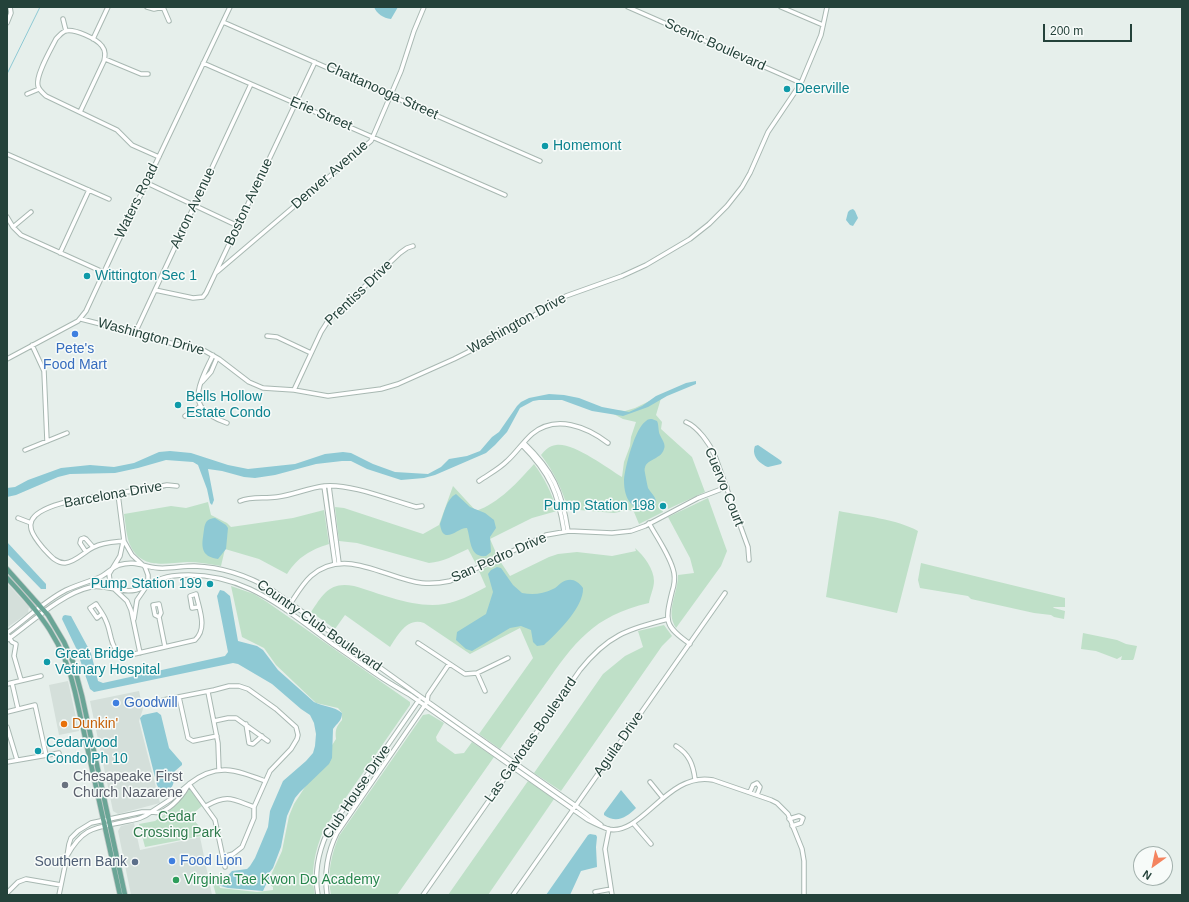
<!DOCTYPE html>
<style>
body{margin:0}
#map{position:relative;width:1189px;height:902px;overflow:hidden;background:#e6efeb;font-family:Helvetica,sans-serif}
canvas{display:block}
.frame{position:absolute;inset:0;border:8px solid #24423a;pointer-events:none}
.north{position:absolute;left:1133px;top:846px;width:40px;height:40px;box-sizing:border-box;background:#f7fbf9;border:1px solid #a3b1ad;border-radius:50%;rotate:213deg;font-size:11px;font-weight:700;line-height:16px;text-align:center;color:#24423a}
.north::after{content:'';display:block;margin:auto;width:14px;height:18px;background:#f4845f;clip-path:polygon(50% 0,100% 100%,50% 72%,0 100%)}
.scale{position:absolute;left:1043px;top:24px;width:89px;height:18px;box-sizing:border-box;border:2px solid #24423a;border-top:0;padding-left:5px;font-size:12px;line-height:14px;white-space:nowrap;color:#24423a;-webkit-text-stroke:3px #f7fbf9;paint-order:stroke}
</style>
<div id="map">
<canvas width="1189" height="902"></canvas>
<div class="frame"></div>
<div class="north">N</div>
<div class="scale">200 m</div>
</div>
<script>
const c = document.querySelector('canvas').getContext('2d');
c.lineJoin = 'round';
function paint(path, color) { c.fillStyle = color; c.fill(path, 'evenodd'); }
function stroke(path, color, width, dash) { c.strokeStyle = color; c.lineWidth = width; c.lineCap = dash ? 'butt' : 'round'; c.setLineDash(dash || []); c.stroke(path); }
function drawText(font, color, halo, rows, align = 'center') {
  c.font = font + ' Helvetica,sans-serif'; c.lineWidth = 3; c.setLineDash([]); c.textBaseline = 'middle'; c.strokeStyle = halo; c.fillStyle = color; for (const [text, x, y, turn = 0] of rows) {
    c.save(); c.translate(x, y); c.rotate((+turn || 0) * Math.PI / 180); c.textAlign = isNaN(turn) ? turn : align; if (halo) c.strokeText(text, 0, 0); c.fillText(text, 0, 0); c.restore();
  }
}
const built = new Path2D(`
 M7,583L29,607L28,613L8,627H7Z
 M68,681L79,731L59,735L49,685Z
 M139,691L143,709L139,721L160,803L118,814L113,811L90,701Z
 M134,823L140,850L200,837L212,895H131L118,831L121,826Z`);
const green = new Path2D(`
 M662,395L656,415L662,422L661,429L692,457L705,492L668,509L666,503L661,505L663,512L639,524L634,512L629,510L614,513L568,509C562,489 554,472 541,455C545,450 549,446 556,445C573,442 607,468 622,477L624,462L630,446L631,437L636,422L623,419L604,409L625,411L635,408Z
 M534,464C545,479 552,493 557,511L532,518L490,539L497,555L476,564L468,549C455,555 443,562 429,563L357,543L339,541L335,507L344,508L423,534L439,525L453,486L476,511C499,503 518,482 534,464Z
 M708,498L727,551L721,566L676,628C665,611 678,594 678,575L694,573L690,558L668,517Z
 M208,502L211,515L227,523L231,527L293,518L324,510L329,544C310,550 298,557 287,574L259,559L225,549L221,566C209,564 198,562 187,562C167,563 143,570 131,547C126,537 126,525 124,514L171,506L186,508Z
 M839,511C863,516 897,519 918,531L897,613L826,597Z
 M635,548C644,556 654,569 654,581C654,588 650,596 649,603C593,616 575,642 544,686C529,707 515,728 500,749L479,734L533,658L520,628L470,654L424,623C407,617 398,635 390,647L345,615L335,629L311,612C323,594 330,581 354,586C385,595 424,613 456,601C466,598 476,592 486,587L479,571L500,561L510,576L549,557L558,554L577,552L612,556L636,551Z
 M921,563L1065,598V607H1053L1054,608L1065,611L1064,619L1054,617L1051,615L1034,613L971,599L968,596L920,588L918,580Z
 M231,586L254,594L267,602L410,702V705L324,829C315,850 310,872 315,895H216L212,880H218L220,888L257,892L273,890V887L269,884L271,875L282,851L289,816L294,804L336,739C335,730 336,727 342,720V713L338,708L316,703L276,665L264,648L242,637Z
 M664,625L672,636L662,646L561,791L534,773L603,674L625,656L643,647L638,631Z
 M1083,633L1117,640L1126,644L1137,646L1134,658L1133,660H1121L1122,656L1117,659L1096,651L1081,649Z
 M429,714L444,723L436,737L437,741L455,754L464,753L472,742L494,757L397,895H331C327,874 331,855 339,836L423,715Z
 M528,781L554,799L488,895H448Z
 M190,789L202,806L190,816L199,826L202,836L145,847L139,824L155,821L169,811Z`);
const water = new Path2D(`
 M374,7H398L391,19C383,18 377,14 374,7Z
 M853,209L855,211L858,218L853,226L850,225L846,220L848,212L850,210Z
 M696,381V384L667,396L648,407L623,416L592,411L562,400H539L533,401L520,408L507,432L495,445L486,453L435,475L424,478L401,480L367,469L351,461H342L316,464L275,475L255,478L244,477L222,471L208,469L214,500L212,505L210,503L207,489L198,465L193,462L166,460L138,468L115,473L70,474L58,477L16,495L7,497V488L15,487L28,480L61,468L90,465L114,467L134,463L159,452L170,451L191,453L228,465L248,469L295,464L325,454L343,452L351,453L373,464L395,472L428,474L441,467L449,459L467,456L480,451L492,437L499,432L517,406L521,402L529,398L549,394L564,395L579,398L602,407L629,412L642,406L656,396L686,383Z
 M652,419L657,421C659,425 658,431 660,435C662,440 666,444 664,449C661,461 642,458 645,473C646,478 647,484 648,488C651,493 655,496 656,501C657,514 636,513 629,501C625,495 624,487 624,480C625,467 635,428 646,421C648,419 650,419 652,419Z
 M758,445L780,460L782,462L781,464L768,467C760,464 751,456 755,446Z
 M456,494L470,507L485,513L494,520L496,528L490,537L491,552L486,556C469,558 471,539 467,528C458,527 443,547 440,524C444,514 446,499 456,494Z
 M215,518L226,525L228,528L226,549L218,559C204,557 201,550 203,537C205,527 203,519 215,518Z
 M7,542L46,584V589H41L7,554Z
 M497,567L501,568L513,585L522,593C533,595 543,594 553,589C556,588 558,585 561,583C570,577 577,580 583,588C584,607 557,633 544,645L537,646L533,642L531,630L521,626L510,628L472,651L466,649L456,640L457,632L486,614L493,592L488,574L491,570Z
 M220,590L224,591L230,596L238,641L257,646L263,650L278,670L314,702C323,707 334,706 342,713C342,721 337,723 333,729L332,758L329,764L300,792L295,798L287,816L281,847L273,868L269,873V878L263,891L228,888L217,885L219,883L222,882L232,871L247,869L250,866L255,858L268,827L270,811L283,781L306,761L313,753L315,746L316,734L314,723L310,715L301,709L272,684L238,664L233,663L94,692L90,689L76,648L62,619L63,616L65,615L71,616L91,653L98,681L103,683L225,656L228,652L217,596Z
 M157,712L161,715L169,748L182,763V765L175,771C173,781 176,788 164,792L160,790L157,785L140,718L143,715Z
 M621,790L636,808C627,817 617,824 604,815V813Z
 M590,834L596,835L597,837L596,847L597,867L581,871L570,895H546L588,835Z`);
const stream = new Path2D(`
 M7,74L40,7`);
const minor = new Path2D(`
 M147,7L154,9L163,7
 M163,7L169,21
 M628,7L801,83
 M781,7L823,25
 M63,19L66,31
 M223,22L540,161
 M7,23L11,13L10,7
 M93,39L108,7
 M105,59L141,74H148
 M203,63L505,195
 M27,94L39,89
 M80,112L104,61C105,56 106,51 102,46C97,39 74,28 65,31C61,33 59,36 56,39C51,49 35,76 38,86C39,90 43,93 46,96L117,130L132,145L159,157
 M7,154L109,199
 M147,183L238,226
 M7,217L13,227L21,235L103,272
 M13,227L31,212
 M60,253L89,190
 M217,272L371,141L401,71L414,31L424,7
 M155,290L193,298L203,297L206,293L315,62
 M81,319L128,331L162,341L205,351L219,359L249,382L263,388L294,390L328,396L381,389L398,384L454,359L500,336L566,296L622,276L646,265L690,239L709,224L727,206L742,187L750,173L768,132L801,83L821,35L827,7
 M135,333L251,84
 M267,336L277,337L311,353
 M32,345L44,371L47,441
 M213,355C205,373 186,401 210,415C215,418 221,421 227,423
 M7,359L78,321L86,311L117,244L145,186L230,7
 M202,382L211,372L217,358
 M294,390L321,332L328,321L400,253L407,248L413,246
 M185,416L201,406
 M686,422C698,427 710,444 715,456L748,547L749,560
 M524,443C553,471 562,491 568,531
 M522,445C550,473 558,493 564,531
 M25,450L67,433
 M479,481C489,474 499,469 507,461C516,453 523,442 532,434C556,414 587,427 608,443
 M324,486L335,564
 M329,486L339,563
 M118,494L124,541L132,555L145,567L148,575V584L137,600L134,619
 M240,501C251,496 265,499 277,497C293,495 308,488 324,486C349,483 391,500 416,507L422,506
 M18,518L31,523
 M649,523C657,538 671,557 674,573C675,579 674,586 672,592C665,621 664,626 690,644
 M124,541C114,542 103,542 94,547C85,551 76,562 65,563C55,563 49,554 43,548C34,537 22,523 40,512C53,504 71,501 86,498C113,493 140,491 167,485L177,486
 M123,542L120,556L109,574L110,581L111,586L127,601L131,610L140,653
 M86,552L80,543L81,539L84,538L86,539L93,547
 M286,610C294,599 301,585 311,576C345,546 386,579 422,583C432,584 441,583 450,581L546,535L569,531L612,533L631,531L645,526L698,498L727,487
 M102,614L97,618L90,608L96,604C99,609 104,615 106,621C113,635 108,654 130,655L195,640C208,628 199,609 196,594L190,596L192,608L198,607
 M159,617L155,615L153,605L159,604L161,613L159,617L165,647
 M7,633C26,619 46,600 66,590C77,585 87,582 98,578C106,575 111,568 119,565C136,560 143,567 158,568C170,569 182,566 194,566C222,567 249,576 272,590L421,697L576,806L601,825
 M7,634L12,642L16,644L14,656L21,680
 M7,640C31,623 62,593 91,587C107,584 119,594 136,590C149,587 155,578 172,576C240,568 283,608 334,645C349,655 364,666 379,676C389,683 400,689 410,695L588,820C594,823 602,827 608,829C642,837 667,771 713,780L771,800L777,803L788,814L802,849L804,861V895
 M418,643L465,674L477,673L508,658
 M477,673L485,691
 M12,683L18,709
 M7,684L41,676
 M208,692L218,743L219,770
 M179,697L188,738L193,741L217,736
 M163,700L214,690L229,686H239L248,689L276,709L296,727L298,735L297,739L291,749L270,771L254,807V818L242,847L233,854L223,857
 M7,712L35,705L46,755
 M214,721L228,718H236L268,741
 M246,724L249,743L253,744L262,736
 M7,727L17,760
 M676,746C689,754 693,764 695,779
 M7,762L59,753
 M650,782L663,798
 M189,784C184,794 172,808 161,812C158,813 154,812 151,812L171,799Z
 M750,792L753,785L757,783L760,787L757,795
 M206,806C228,794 232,799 254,807
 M789,819L799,816L803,818L801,823L792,826
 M633,823L651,844
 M609,829L605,849L612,895
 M225,867L215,820L189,784C217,762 236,770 265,781
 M595,892L611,889
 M7,893L18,882L26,879L61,885
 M59,895L67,856L69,844L71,838L78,831L91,823L142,812H151C143,818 138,819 128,821C97,828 84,825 67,856
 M318,895C314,873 318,853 327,833L419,700
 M327,895C324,873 327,853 337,833L427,702L428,695L449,664
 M423,895L580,670C608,635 626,630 668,619
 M513,895L725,593`);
const major = new Path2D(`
 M7,569L48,615L64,642L73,662L82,696L125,895
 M7,578C41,614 64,642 75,692L120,895`);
const markers = [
 [787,89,4,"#0f9aa8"],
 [545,146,4,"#0f9aa8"],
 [87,276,4,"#0f9aa8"],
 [75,334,4,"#3f7fe0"],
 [178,405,4,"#0f9aa8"],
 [663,506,4,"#0f9aa8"],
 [210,584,4,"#0f9aa8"],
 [47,662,4,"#0f9aa8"],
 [116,703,4,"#3f7fe0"],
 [64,724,4,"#e8710a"],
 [38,751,4,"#0f9aa8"],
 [65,785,4,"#6b7280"],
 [172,861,4,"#3f7fe0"],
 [135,862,4,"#5c6f8a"],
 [176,880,4,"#2e9e5b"]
];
const streetNames = [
 ["Scenic Boulevard",715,45,24],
 ["Chattanooga Street",382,91,24],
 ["Erie Street",321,114,23],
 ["Denver Avenue",330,175,-41],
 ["Waters Road",137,201,-64],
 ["Boston Avenue",249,202,-65],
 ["Akron Avenue",193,208,-65],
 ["Prentiss Drive",359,293,-44],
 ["Washington Drive",517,324,-29],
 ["Washington Drive",151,337,15],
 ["Cuervo Court",724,487,68],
 ["Barcelona Drive",113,495,-10],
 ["San Pedro Drive",499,558,-24],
 ["Country Club Boulevard",319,626,35],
 ["Las Gaviotas Boulevard",531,740,-55],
 ["Aguila Drive",619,744,-55],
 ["Club House Drive",357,792,-56]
];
const cultureNames = [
 ["Deerville",795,89],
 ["Homemont",553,146],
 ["Wittington Sec 1",95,276],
 ["Bells Hollow",186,397],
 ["Estate Condo",186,413],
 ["Pump Station 198",655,506,"right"],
 ["Pump Station 199",202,584,"right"],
 ["Great Bridge",55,654],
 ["Vetinary Hospital",55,670],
 ["Cedarwood",46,743],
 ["Condo Ph 10",46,759]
];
const shopNames = [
 ["Pete's",75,349,"center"],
 ["Food Mart",75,365,"center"],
 ["Goodwill",124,703],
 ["Food Lion",180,861]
];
const foodNames = [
 ["Dunkin'",72,724]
];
const worshipNames = [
 ["Chesapeake First",73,777],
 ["Church Nazarene",73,793]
];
const parkNames = [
 ["Cedar",177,817],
 ["Crossing Park",177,833]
];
const serviceNames = [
 ["Southern Bank",127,862]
];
const leisureNames = [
 ["Virginia Tae Kwon Do Academy",184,880]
];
paint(built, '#d4dfda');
paint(green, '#bfe0c8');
paint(water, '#8ec9d4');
stroke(stream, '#8ec9d4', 1);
stroke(minor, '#a8b8b2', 5.5);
stroke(major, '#c2cac8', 6);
stroke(minor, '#fff', 3.5);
stroke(major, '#6aa596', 4.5);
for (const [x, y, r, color] of markers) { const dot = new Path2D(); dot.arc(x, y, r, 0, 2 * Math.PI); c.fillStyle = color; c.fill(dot); stroke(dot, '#f7fbf9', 1.5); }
drawText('14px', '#24423a', '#f7fbf9', streetNames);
drawText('14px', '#0d838f', '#f7fbf9', cultureNames, 'left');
drawText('14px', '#366cbe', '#f7fbf9', shopNames, 'left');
drawText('14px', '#c56008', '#f7fbf9', foodNames, 'left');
drawText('14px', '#5b616d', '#f7fbf9', worshipNames, 'left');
drawText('14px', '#2d7a4b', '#f7fbf9', parkNames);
drawText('14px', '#4e5e75', '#f7fbf9', serviceNames, 'right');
drawText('14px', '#27864d', '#f7fbf9', leisureNames, 'left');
</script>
